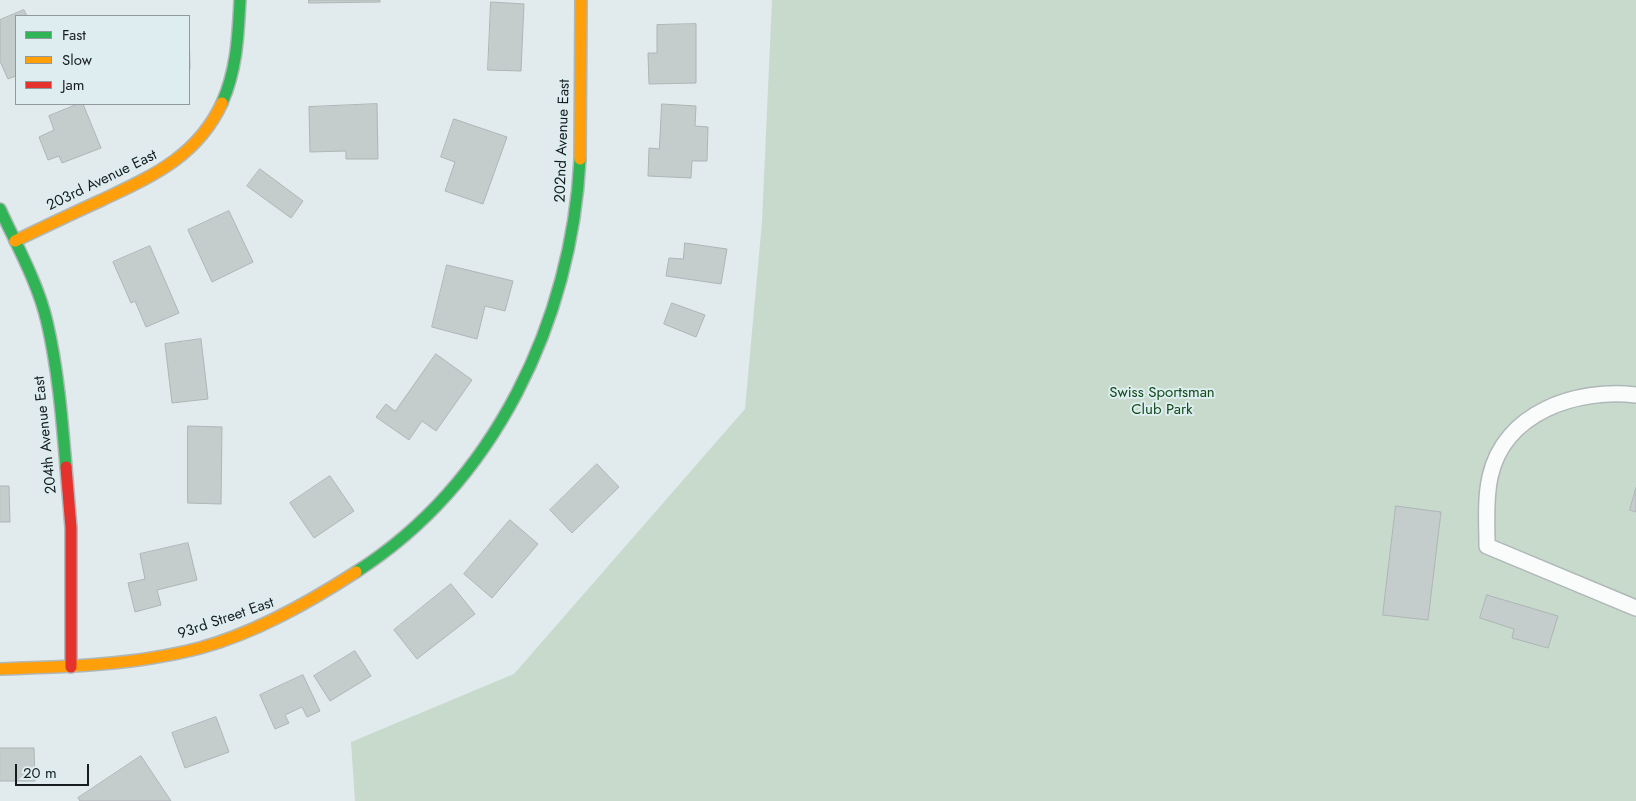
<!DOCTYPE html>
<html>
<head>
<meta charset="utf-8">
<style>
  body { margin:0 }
  #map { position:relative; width:1636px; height:801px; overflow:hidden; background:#e1eaec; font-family:Jost,sans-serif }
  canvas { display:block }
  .legend { position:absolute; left:15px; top:15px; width:175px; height:90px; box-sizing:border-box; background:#ddedf0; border:1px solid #8e9a9c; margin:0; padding:6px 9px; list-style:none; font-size:15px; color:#171d1e }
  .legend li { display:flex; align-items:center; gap:10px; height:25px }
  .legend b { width:25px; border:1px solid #8e9a9c }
  .scale { position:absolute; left:15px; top:764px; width:74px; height:22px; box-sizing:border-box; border:2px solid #171d1e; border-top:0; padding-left:6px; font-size:15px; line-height:18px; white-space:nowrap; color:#171d1e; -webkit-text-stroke:4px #ddedf0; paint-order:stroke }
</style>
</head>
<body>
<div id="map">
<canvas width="1636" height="801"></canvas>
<ul class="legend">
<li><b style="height:6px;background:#30b455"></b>Fast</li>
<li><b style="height:6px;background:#ff9f0a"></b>Slow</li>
<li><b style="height:6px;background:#e5322d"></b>Jam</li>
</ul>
<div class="scale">20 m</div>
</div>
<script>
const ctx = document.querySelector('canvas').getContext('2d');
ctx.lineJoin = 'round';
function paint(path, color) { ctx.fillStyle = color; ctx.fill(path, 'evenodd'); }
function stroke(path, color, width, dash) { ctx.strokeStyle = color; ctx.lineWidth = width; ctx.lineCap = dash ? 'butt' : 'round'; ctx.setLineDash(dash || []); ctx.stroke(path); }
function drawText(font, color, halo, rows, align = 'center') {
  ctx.font = font + ' Jost,sans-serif'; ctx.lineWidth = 4; ctx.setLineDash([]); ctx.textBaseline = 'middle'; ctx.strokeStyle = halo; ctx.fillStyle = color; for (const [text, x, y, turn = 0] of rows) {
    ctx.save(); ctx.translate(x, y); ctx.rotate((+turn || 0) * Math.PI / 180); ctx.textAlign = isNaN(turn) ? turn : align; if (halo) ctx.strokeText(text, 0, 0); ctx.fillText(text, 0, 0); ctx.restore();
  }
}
const green = new Path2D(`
  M772,0H1636V801H355L351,742L514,674L745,409L762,222Z`);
const building = new Path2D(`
  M309,0H380V2L309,3Z
  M491,2L524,4L521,71L488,70Z
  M24,10L27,16H16V76L8,79L0,61V20Z
  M189,24L190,69H189Z
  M696,24V83L649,84L648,53H657V25Z
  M78,104H83L101,148L62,163L59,156L48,160L39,137L54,130L49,116Z
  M377,104L378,159H346V151L310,152L309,107Z
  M662,104L696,106L695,126L708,127L707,161H692L691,178L648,176L649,148L659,149Z
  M454,119L507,137L483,204L445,191L455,162L441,157Z
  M260,169L303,201L291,218L247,186Z
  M229,211L253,262L212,282L188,230Z
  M685,243L727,249L721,284L666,276L669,258L683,259Z
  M150,246L179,313L146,327L135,301L131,303L113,262Z
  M447,265L513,281L505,311L485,306L477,339L432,327Z
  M672,303L705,315L696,337L664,324Z
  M201,339L208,399L172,403L165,344Z
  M436,354L472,380L436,431L422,421L409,440L376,417L386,404L395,411Z
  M188,426L222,427L221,504L188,503Z
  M597,464L619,487L572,533L550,510Z
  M330,476L354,511L314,538L290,503Z
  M0,486H9L10,522H0Z
  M1636,488V512L1630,510Z
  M1396,506L1441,512L1428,620L1383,615Z
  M510,520L538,544L492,598L464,574Z
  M188,543L197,580L157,590L161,605L135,612L128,583L145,579L140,554Z
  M451,584L475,614L417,659L394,630Z
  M1487,595L1558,616L1548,648L1512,638L1514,629L1480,618Z
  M355,651L371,676L330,701L314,676Z
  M303,675L320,711L307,717L302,707L285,715L289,723L275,729L260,695Z
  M216,717L229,752L185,768L172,733Z
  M0,748H34L35,781H0Z
  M141,756L171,801H80L78,798Z`);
const lane = new Path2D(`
  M1636,395C1577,388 1504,412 1490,477C1485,499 1487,524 1487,546L1636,608`);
const fast = new Path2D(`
  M222,103C237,69 238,36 240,0
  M0,209C17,246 38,283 47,322C58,369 62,419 66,467
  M356,572C495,483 572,320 580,159`);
const slow = new Path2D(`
  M580,159L581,0
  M15,241C44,227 73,213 102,200C152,176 197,157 222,103
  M0,669C66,667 135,665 200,648C255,633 308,603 356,572`);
const jam = new Path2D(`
  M66,467L71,528V667`);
const streetNames = [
  ["202nd Avenue East",563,141,-88],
  ["203rd Avenue East",102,181,-26],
  ["204th Avenue East",46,435,-96],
  ["93rd Street East",226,619,-19]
];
const parkNames = [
  ["Swiss Sportsman",1162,393],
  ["Club Park",1162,410]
];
paint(green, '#c7dacc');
paint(building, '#c5cccc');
stroke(building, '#aeb5b6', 1);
stroke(lane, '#b0b7b8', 18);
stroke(fast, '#b0b7b8', 14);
stroke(slow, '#b0b7b8', 14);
stroke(jam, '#b0b7b8', 14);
stroke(lane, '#fafcfc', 15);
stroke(fast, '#30b455', 11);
stroke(slow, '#ff9f0a', 11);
stroke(jam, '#e5322d', 11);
drawText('15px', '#171d1e', '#ddedf0', streetNames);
drawText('15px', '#114c18', '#ddedf0', parkNames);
</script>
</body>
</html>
